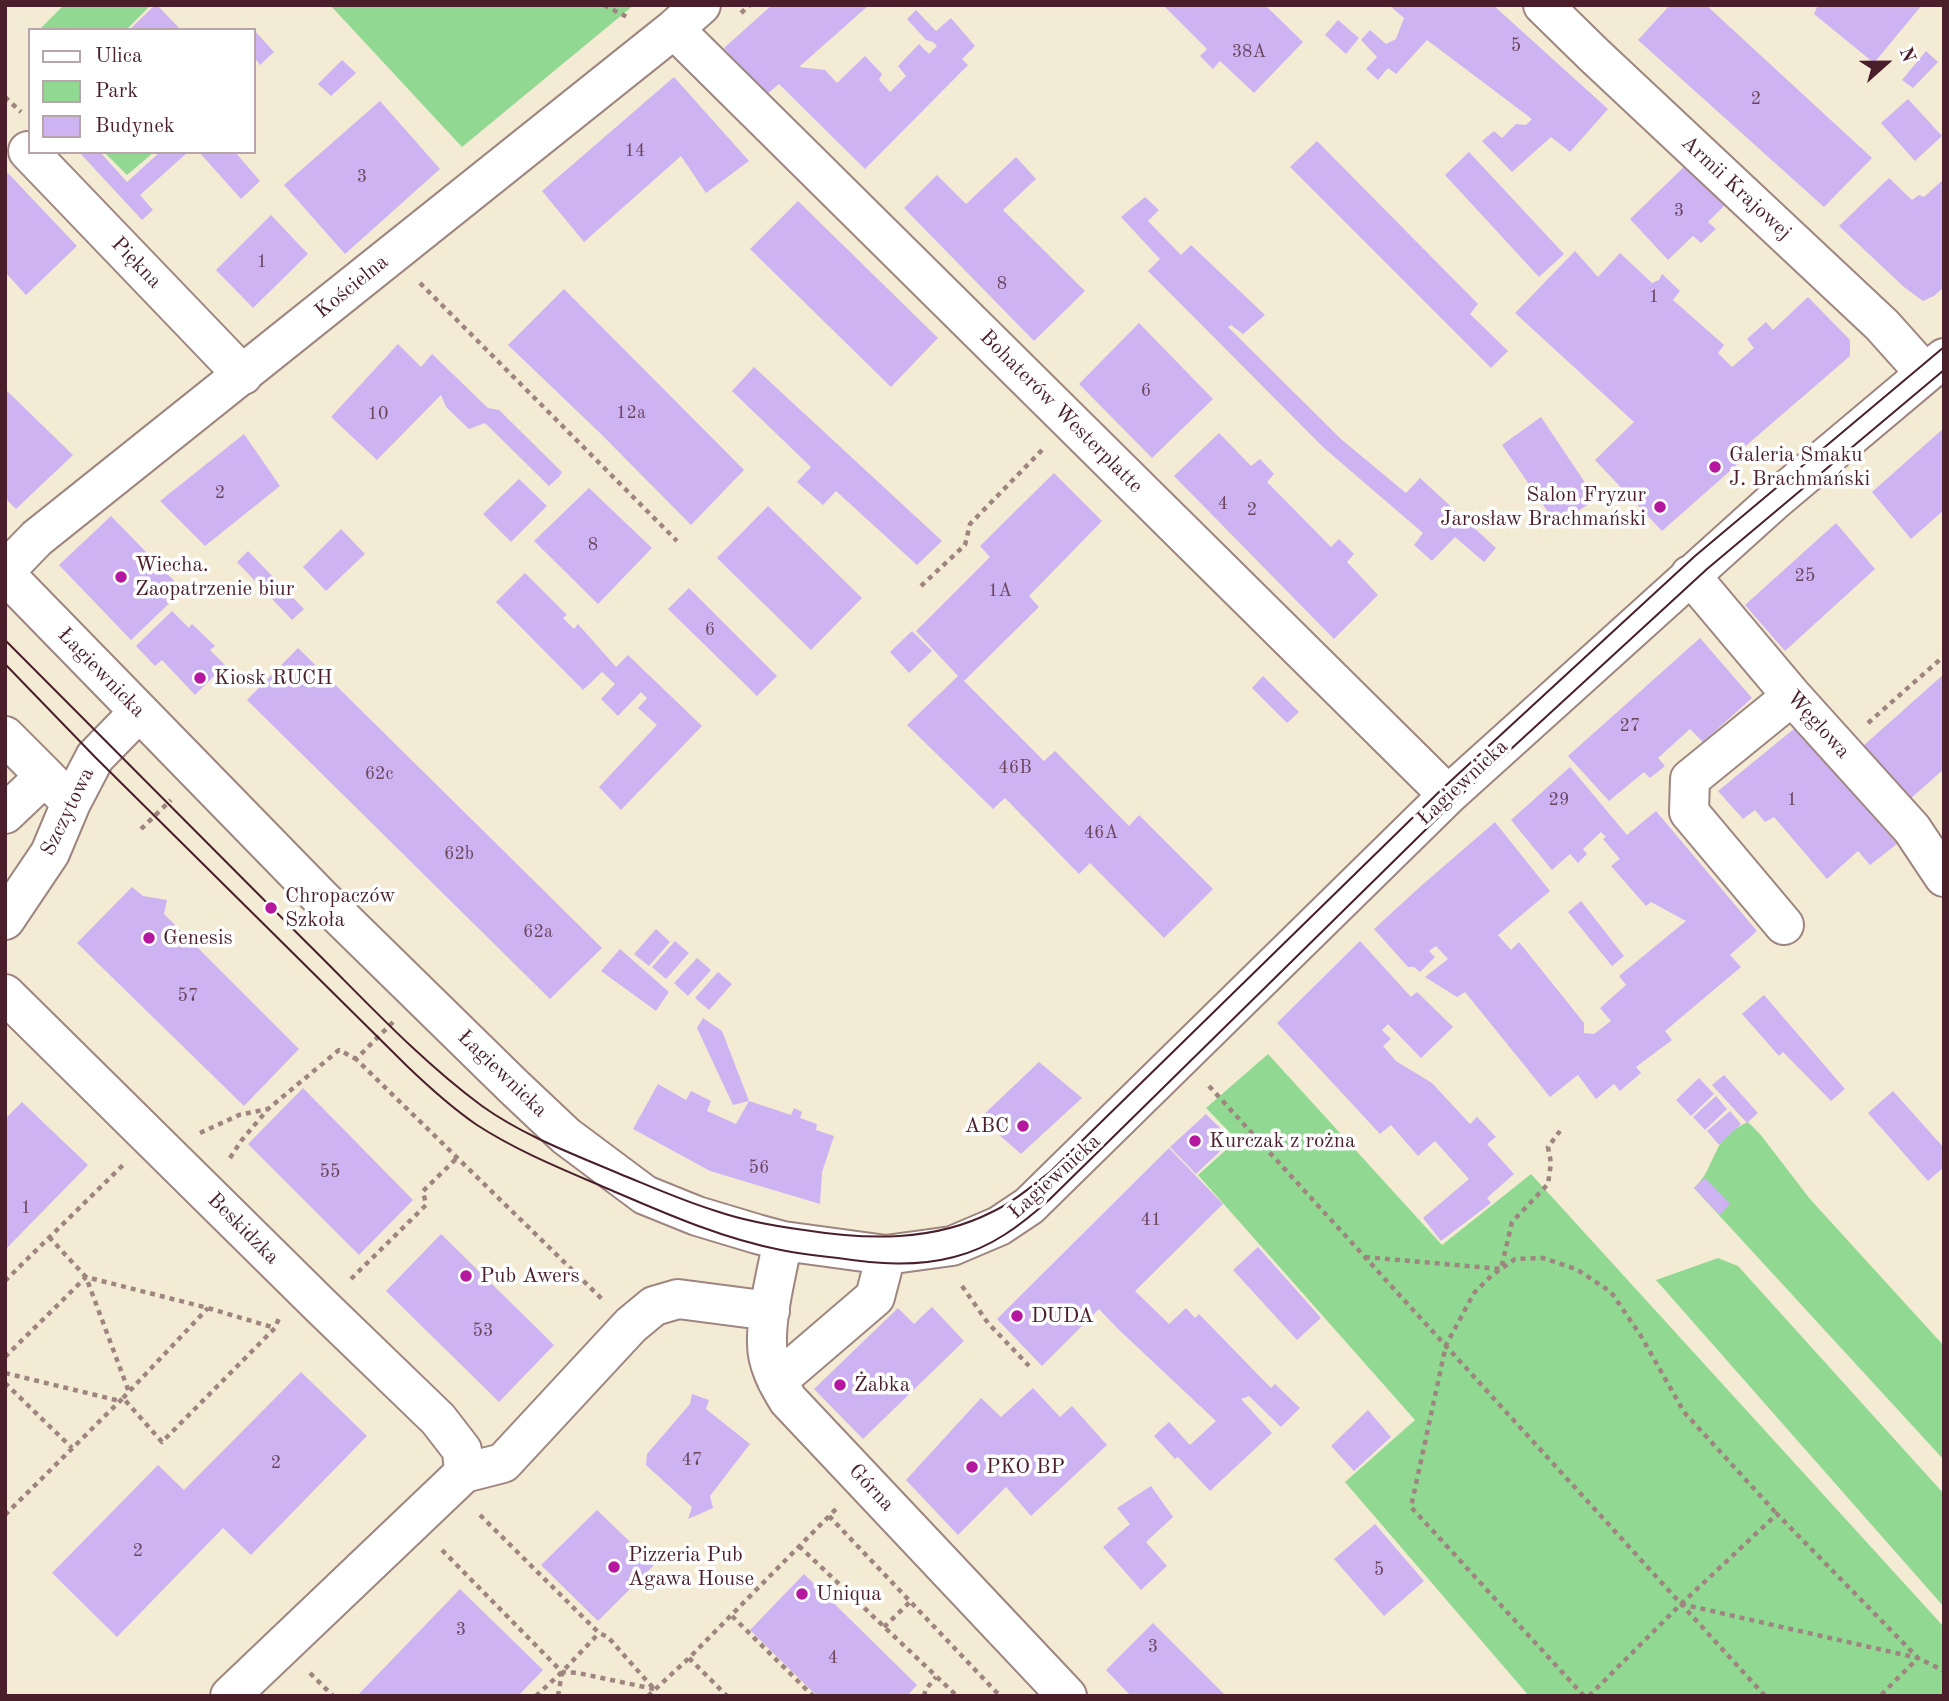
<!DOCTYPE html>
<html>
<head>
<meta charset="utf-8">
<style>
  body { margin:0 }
  #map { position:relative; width:1949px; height:1701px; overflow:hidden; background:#f4ebd5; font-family:"Old Standard TT",serif }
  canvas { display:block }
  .frame { position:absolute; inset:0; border:7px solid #4a1f2b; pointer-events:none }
  .legend { position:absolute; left:28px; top:28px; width:228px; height:126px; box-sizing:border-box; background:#fff; border:2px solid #b7a5aa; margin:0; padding:9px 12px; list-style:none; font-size:21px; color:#4a1f2b }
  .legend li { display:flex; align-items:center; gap:14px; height:35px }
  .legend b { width:35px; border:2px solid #b7a5aa }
  .north { position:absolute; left:1851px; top:28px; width:70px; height:70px; -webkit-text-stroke:5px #fff; paint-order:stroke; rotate:69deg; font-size:19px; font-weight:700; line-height:28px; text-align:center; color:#4a1f2b }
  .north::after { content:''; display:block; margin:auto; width:24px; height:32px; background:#4a1f2b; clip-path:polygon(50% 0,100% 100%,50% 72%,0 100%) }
</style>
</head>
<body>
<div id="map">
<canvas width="1949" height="1701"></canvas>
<div class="frame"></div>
<ul class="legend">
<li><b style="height:9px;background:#fff"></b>Ulica</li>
<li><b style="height:19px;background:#91d892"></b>Park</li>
<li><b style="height:19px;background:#cdb3f2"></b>Budynek</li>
</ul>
<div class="north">N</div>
</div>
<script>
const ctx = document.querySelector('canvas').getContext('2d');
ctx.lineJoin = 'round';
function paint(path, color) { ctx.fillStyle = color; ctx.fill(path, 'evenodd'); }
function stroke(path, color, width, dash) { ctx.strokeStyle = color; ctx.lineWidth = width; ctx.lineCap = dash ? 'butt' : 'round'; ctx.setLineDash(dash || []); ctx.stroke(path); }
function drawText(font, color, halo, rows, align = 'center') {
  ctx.font = font + ' "Old Standard TT",serif'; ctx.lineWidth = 7; ctx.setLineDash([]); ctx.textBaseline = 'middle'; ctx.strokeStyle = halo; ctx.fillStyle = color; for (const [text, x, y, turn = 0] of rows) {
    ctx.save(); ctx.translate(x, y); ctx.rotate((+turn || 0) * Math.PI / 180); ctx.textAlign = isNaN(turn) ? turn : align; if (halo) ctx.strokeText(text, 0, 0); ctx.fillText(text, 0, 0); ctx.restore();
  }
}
const green = new Path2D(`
  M64,5H151L126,30H39Z
  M330,5H634L462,147Z
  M104,152H154L127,175Z
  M1268,1054L1442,1245L1531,1174L1944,1627V1696H1529L1345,1482L1415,1420L1198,1175L1237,1140L1206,1108Z
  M1748,1122L1760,1134L1810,1199L1944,1346V1460L1694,1188C1708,1175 1709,1164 1718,1148C1723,1137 1738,1126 1748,1122Z
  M1718,1258L1738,1266L1944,1494V1607L1656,1280Z`);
const building = new Path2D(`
  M155,5H157L181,30H129Z
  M772,5H869L799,67L825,70L837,83L865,56L882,74L879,80L890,92L906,76L898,66L919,44L929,54L937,46L933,42L926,40L907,19L916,10L936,31L951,18L975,46L962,59L968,65L865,169L779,84L766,95L724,48Z
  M1163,5H1265L1303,42L1254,93L1220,61L1213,69L1200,56L1207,49Z
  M1389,5H1493L1608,109L1570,152L1551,137L1512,172L1482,141L1494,131L1502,138L1516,124L1526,125L1532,119L1427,40L1396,74L1388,68L1378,80L1366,69L1377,57L1361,40L1370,30L1386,44L1396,39L1404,18Z
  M1670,5H1706L1872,158L1824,207L1638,40Z
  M1818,5H1922L1874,63L1814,14Z
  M1338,20L1359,38L1346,54L1325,35Z
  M254,30L274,52L260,65L254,57Z
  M1926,51L1938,62L1913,88L1902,80Z
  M342,60L356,73L331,96L318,84Z
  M674,77L749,161L706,193L681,156L584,242L542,191Z
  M1908,99L1942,136L1915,161L1881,123Z
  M380,101L440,169L345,254L284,185Z
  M1317,141L1478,304L1470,314L1508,351L1491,368L1290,167Z
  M79,152H100L127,182L160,152H188L140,195L153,210L142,220Z
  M199,152H235L260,181L241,199Z
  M1469,152L1564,254L1539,277L1445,175Z
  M1016,157L1036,179L1003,210L1085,291L1034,341L904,208L937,175L966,204Z
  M1685,166L1727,203L1708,222L1716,229L1701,243L1693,236L1668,260L1630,219Z
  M5,170L77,246L26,295L5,272Z
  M1889,178L1912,200L1919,195L1924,197L1944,179V287L1934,296L1923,301L1904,287L1839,226Z
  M1145,197L1159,210L1148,221L1181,255L1191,245L1265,315L1243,334L1231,325L1228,327L1342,440L1406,493L1420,478L1496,548L1484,562L1455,537L1432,561L1414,545L1423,533L1324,448L1148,271L1160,259L1121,217Z
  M798,201L938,338L891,387L750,249Z
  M271,215L308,254L253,308L216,270Z
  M1575,251L1598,277L1620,253L1652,283L1659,280L1662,274L1680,291L1673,300L1724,345L1718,353L1732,367L1754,348L1747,339L1766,322L1773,330L1808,297L1850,340V356L1734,456L1739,463L1662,531L1595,460L1634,422L1515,313Z
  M564,289L744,470L691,525L601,434L508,345Z
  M1139,323L1213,399L1152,458L1079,384Z
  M398,344L421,367L432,354L488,408L499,410L562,472L559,477L549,486L485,423L469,429L446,407L441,395L377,460L331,417Z
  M754,367L942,541L917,565L836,491L823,505L797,482L811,467L732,391Z
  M5,389L73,455L16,509L5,498Z
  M1541,417L1596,499L1557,525L1502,445Z
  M1944,428V510L1911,539L1872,492Z
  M1219,433L1251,466L1260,459L1274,474L1267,482L1331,547L1339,539L1354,554L1347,562L1378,595L1334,639L1174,476Z
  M244,434L280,486L205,546L160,501Z
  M1054,473L1102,521L1029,596L1039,607L964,681L1044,761L1055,751L1129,826L1139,815L1213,889L1164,938L1090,863L1079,874L1005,798L993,809L907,725L958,676L916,631L990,557L980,546Z
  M519,479L547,506L511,542L483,514Z
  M589,488L652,548L598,604L534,541Z
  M768,506L862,598L811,650L717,558Z
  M111,516L183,590L131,640L59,565Z
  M1836,523L1875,569L1785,651L1745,605Z
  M341,529L365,554L326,591L303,567Z
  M248,551L304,609L292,620L237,562Z
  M525,573L567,615L563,618L574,629L578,624L616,667L628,655L702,726L621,810L599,787L657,725L638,708L647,698L641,692L618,716L601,699L615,684L602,672L583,690L496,602Z
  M689,588L777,676L757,696L668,609Z
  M172,611L189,628L192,624L215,646L210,650L225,665L195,695L162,660L155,666L136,646Z
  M912,631L932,651L909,673L890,652Z
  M1700,638L1752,698L1703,742L1690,729L1658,758L1665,766L1650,778L1644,772L1609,801L1568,756Z
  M298,648L602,948L550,999L247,700Z
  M1944,674V769L1910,799L1863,746Z
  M1263,676L1299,712L1287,723L1252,688Z
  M1795,728L1897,844L1870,865L1858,851L1827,879L1774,817L1765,822L1755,810L1743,819L1718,791Z
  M1570,767L1627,835L1656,811L1757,931L1730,955L1741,967L1665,1031L1672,1040L1636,1067L1641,1073L1620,1091L1614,1084L1596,1099L1578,1075L1550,1097L1465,992L1457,997L1425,977L1448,959L1436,946L1429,951L1435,957L1420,972L1414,967H1408L1374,929L1421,886L1495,822L1550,891L1498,935L1511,950L1519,942L1584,1023V1033L1594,1034L1611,1021L1600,1008L1626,985L1619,976L1686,921L1651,902L1646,906L1611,866L1620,859L1603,839L1606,837L1601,832L1583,849L1587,854L1578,863L1570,854L1552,870L1511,820Z
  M132,887L143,896L167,900L164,914L299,1049L244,1106L77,943Z
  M1581,901L1624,956L1612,966L1568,912Z
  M656,929L670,942L649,966L634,954Z
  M675,941L689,953L666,979L652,967Z
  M1360,941L1411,997L1417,992L1453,1027L1421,1058L1388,1024L1382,1030L1391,1039L1383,1046L1396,1061L1432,1083L1470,1124L1477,1117L1496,1137L1487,1144L1514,1174L1487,1198L1491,1203L1441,1241L1423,1218L1469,1179L1435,1141L1418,1156L1391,1125L1380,1134L1277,1023Z
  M620,949L669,992L656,1011L601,971Z
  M697,958L711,970L688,996L674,983Z
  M718,972L732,984L709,1010L695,998Z
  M1764,995L1845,1089L1831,1101L1783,1052L1779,1056L1742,1014Z
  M703,1018L722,1031L749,1101L791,1115L794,1108L802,1112L800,1118L817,1124L816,1130L834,1136L822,1172L820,1204L710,1171L633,1129L658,1084L686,1100L691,1091L711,1101L707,1111L736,1124L749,1101L733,1105L697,1028Z
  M1039,1062L1082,1098L1021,1154L980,1118Z
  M1724,1075L1758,1113L1747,1123L1712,1085Z
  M1699,1078L1714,1094L1691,1116L1676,1100Z
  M303,1088L413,1200L359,1255L248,1144Z
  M1893,1091L1944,1148V1167L1928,1181L1868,1113Z
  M1716,1096L1727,1109L1705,1130L1693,1117Z
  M22,1102L88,1165L5,1250V1119Z
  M1730,1111L1741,1124L1719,1145L1707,1131Z
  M1206,1114L1232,1140L1196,1174L1170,1147Z
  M1169,1148L1223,1204L1135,1291L1169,1324L1186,1308L1195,1318L1199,1314L1271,1388L1275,1384L1300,1408L1281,1427L1249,1396L1241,1399L1272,1433L1210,1491L1178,1457L1175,1459L1154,1436L1169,1422L1190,1445L1216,1421L1117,1328L1099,1309L1042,1366L997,1319Z
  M1705,1178L1730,1204L1720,1215L1694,1188Z
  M441,1234L554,1345L499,1402L386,1291Z
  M1258,1247L1321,1318L1297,1340L1233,1270Z
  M932,1307L964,1341L863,1439L814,1389L898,1308L914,1324Z
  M301,1372L367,1436L251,1555L223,1528L117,1637L52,1573L158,1465L184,1490Z
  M1033,1388L1060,1417L1072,1406L1107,1445L1031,1516L1006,1487L958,1535L906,1480L981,1398L1001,1417Z
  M692,1394L709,1400L706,1409L750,1444L710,1496L713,1508L688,1519L692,1507L646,1465L647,1454L690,1404Z
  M1368,1410L1391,1437L1354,1471L1331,1446Z
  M1151,1486L1173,1517L1146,1542L1167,1566L1141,1590L1103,1547L1130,1524L1117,1508Z
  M597,1510L654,1565L598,1621L541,1565Z
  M1375,1524L1424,1581L1384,1616L1334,1559Z
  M804,1574L917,1685L907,1696H817L750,1630Z
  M460,1589L543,1670L518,1696H357Z
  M1153,1623L1226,1696H1131L1106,1670Z`);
const path = new Path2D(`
  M604,5L627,17
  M741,13L750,5
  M5,97L21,112
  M420,283L677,541
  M921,586L965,545L970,524L1042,450
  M1868,723L1944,656
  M141,829L171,800
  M393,1022L356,1059L602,1299
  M1209,1086L1765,1696
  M200,1133L239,1115L267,1109
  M230,1158L241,1141L268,1109L339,1050L356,1059
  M49,1237L86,1277L129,1392
  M1365,1257L1501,1269L1512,1222L1548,1184L1551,1163L1548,1147L1560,1131
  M351,1279L426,1205L423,1191L457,1158
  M5,1281L123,1165
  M962,1286L988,1323L1029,1366
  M5,1357L86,1277L208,1308L275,1328
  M5,1373L120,1401
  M5,1383L72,1448
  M123,1398L208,1308
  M5,1515L123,1398L162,1442L275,1328L279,1318
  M480,1515L599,1633L608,1637L654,1689
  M829,1516L1000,1696
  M799,1546L957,1696
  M442,1550L562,1672L578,1673L654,1689
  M1681,1604L1918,1658L1944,1671
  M732,1616L813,1696
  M884,1627L911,1601
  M689,1658L727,1696
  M310,1673L333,1696
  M536,1696L562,1672L599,1633
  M558,1696L562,1673
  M648,1696L689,1658L836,1509
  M924,1696L926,1689L936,1677
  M1584,1696L1411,1507L1446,1345L1474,1293L1491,1276L1515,1259L1543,1258L1576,1269L1611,1292L1641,1336L1684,1412L1777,1514
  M1589,1696L1681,1604L1777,1514L1918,1658L1880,1696`);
const minor = new Path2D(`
  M1543,5L1593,54L1882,325L1925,373
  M674,29L1448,795
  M28,151L243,375
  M5,571L37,538L674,29L701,5
  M5,574L320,897L513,1086L566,1136L645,1195L697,1216L757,1234L783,1241L886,1255L952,1246L999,1226L1029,1206L1448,795L1775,500L1944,358
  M1690,575L1792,696L1912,829L1944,877
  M5,736L45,776
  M5,814L45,776L71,803
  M5,920L50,853L71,803L95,757L139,712
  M1784,925L1689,812L1690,779L1792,696
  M5,994L322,1307L438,1419L462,1450L464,1473L230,1696
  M783,1241C777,1270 766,1314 767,1344C767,1364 778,1384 788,1400L1067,1696
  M777,1381L875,1297L886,1255
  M464,1473L503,1463L631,1325L654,1306L678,1299L770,1311`);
const tram = new Path2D(`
  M5,640C105,740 204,841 304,940C362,997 417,1058 482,1106C524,1136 573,1154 620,1174C652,1187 683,1201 716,1211C745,1221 774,1226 804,1230C867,1240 933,1242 992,1212C1013,1202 1031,1187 1050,1172L1442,789L1695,556L1944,347
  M5,664L95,757L408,1067C430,1088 452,1108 477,1125C517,1151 562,1169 606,1188C662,1212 720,1238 781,1250C800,1254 819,1256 838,1258C877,1264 916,1267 954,1257C991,1248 1021,1225 1049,1200L1462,794L1707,569L1944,370`);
const markers = [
  [1715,467,7,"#b5179e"],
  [1660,507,7,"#b5179e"],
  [121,577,7,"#b5179e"],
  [200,678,7,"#b5179e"],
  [271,908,7,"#b5179e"],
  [149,938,7,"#b5179e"],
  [1023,1126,7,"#b5179e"],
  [1195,1141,7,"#b5179e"],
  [466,1276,7,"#b5179e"],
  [1017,1316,7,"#b5179e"],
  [840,1385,7,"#b5179e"],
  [972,1467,7,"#b5179e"],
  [614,1567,7,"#b5179e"],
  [802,1594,7,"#b5179e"]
];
const numberNames = [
  ["5",1516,46],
  ["38A",1249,52],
  ["2",1756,99],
  ["14",635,151],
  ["3",362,177],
  ["3",1679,211],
  ["1",262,262],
  ["8",1002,284],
  ["1",1654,297],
  ["6",1146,391],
  ["12a",631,413],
  ["10",378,414],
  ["2",220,493],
  ["4",1223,504],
  ["2",1252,510],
  ["8",593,545],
  ["25",1805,576],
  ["1A",1000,591],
  ["6",710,630],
  ["27",1630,726],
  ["46B",1015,768],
  ["62c",379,774],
  ["29",1559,800],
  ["1",1792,800],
  ["46A",1101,833],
  ["62b",459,854],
  ["62a",538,932],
  ["57",188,996],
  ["56",759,1168],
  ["55",330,1172],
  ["1",26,1208],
  ["41",1151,1220],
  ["53",483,1331],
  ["47",692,1460],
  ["2",276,1463],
  ["2",138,1551],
  ["5",1379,1570],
  ["3",461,1630],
  ["3",1153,1647],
  ["4",833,1658]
];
const streetNames = [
  ["Armii Krajowej",1736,188,43],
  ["Piękna",136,263,46],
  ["Kościelna",352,287,-39],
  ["Bohaterów Westerplatte",1061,412,45],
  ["Łagiewnicka",101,673,46],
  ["Węglowa",1818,725,48],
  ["Łagiewnicka",1463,783,-43],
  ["Szczytowa",68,812,-64],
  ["Łagiewnicka",502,1074,44],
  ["Łagiewnicka",1055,1177,-42],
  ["Beskidzka",243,1229,45],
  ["Górna",871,1488,47]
];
const poiNames = [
  ["Galeria Smaku",1729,455],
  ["J. Brachmański",1729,479],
  ["Salon Fryzur",1646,495,"right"],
  ["Jarosław Brachmański",1646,519,"right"],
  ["Wiecha.",135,565],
  ["Zaopatrzenie biur",135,589],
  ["Kiosk RUCH",214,678],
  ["Chropaczów",285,896],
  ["Szkoła",285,920],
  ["Genesis",163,938],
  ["ABC",1009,1126,"right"],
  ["Kurczak z rożna",1209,1141],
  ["Pub Awers",480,1276],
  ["DUDA",1031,1316],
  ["Żabka",854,1385],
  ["PKO BP",986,1467],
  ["Pizzeria Pub",628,1555],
  ["Agawa House",628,1579],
  ["Uniqua",816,1594]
];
paint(green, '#91d892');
paint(building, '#cdb3f2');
stroke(minor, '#9f8580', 42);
stroke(path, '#9f8580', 4.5, [5, 5]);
stroke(minor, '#fff', 38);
stroke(tram, '#4a1f2b', 2);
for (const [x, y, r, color] of markers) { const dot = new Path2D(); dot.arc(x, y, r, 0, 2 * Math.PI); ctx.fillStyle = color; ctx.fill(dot); stroke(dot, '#fff', 2.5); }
drawText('18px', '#6b445d', null, numberNames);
drawText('21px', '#4a1f2b', '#fff', streetNames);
drawText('21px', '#4a1f2b', '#fff', poiNames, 'left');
</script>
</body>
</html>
